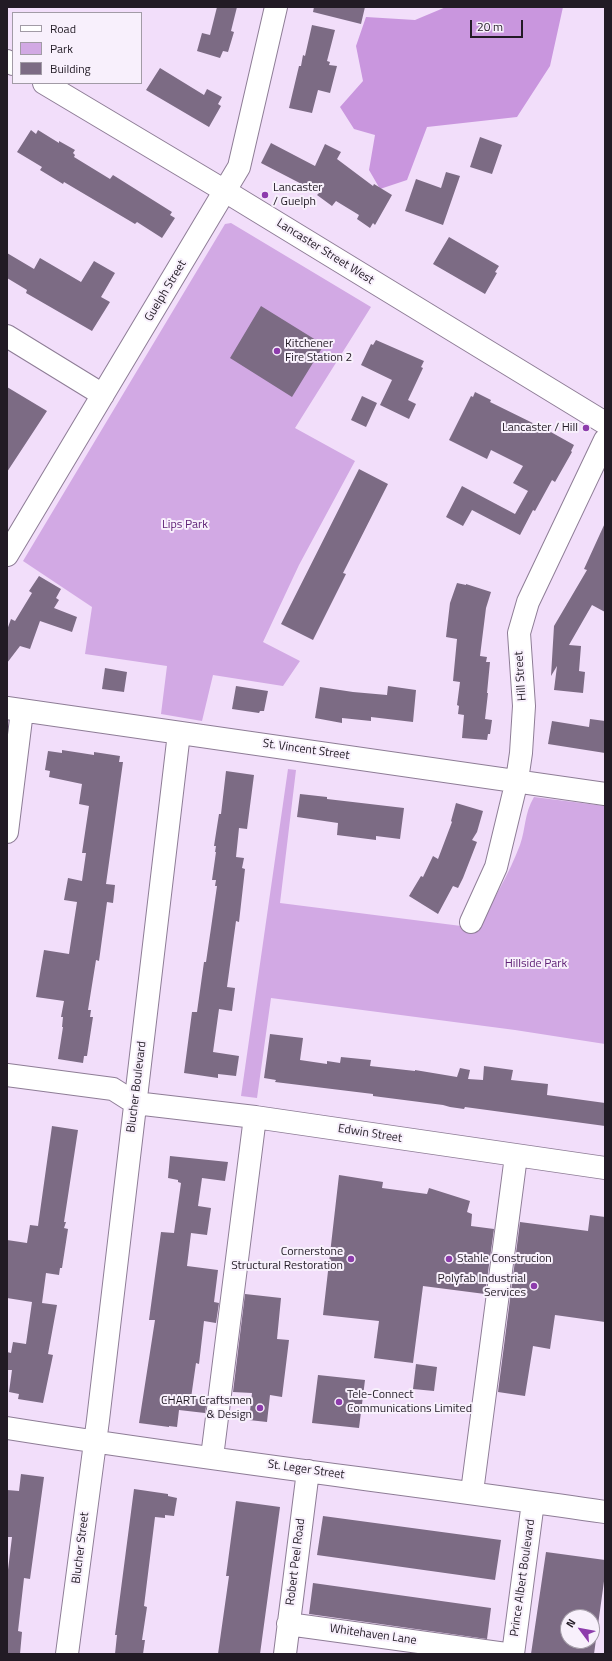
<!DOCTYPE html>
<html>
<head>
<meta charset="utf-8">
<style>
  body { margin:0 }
  #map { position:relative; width:612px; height:1661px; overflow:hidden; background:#f2defa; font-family:"Titillium Web",sans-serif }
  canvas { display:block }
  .frame { position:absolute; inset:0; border:8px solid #221b25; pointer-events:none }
  .legend { position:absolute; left:12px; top:12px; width:130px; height:72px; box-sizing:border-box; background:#f8f0fc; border:1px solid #a29ba6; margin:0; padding:5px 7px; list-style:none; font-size:12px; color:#221b25 }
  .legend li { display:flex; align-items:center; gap:8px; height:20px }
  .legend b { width:20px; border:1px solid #a29ba6 }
  .north { position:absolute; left:560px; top:1609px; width:40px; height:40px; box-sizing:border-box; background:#f8f0fc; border:1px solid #a29ba6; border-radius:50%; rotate:302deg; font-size:11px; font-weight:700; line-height:16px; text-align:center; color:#221b25 }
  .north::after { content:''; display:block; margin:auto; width:14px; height:18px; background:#8d3cac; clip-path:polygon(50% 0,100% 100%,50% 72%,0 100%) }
  .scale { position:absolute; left:470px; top:20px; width:53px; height:18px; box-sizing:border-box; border:2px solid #221b25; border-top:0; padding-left:5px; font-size:12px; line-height:14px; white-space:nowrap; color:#221b25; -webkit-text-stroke:3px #f8f0fc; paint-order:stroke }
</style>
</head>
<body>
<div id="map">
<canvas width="612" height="1661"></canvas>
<div class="frame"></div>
<ul class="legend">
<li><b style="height:5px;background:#fff"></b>Road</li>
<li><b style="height:11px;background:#d2a9e4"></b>Park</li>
<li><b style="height:11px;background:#7c6b84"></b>Building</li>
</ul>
<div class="north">N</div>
<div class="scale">20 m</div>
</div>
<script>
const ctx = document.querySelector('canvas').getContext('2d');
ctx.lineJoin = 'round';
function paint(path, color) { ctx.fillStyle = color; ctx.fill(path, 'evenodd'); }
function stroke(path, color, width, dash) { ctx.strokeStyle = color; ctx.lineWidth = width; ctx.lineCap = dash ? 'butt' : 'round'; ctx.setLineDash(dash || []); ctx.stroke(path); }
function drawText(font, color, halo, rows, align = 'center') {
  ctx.font = font + ' "Titillium Web",sans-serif'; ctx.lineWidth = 4; ctx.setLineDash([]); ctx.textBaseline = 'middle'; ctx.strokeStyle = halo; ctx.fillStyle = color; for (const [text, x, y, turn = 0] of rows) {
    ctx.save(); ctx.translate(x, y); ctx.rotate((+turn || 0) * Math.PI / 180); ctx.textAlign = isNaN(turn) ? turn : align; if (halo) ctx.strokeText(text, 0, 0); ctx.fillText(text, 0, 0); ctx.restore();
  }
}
const green = new Path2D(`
  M231,223L371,307L295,428L355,461L299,565L263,642L300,661L283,686L213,675L202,721L161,714L167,666L85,654L92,607L23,561L225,224Z
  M288,769L296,770L280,903L477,928C493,901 509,874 520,845C526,828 524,814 534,797L605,806V1044L515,1030L271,998L257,1098L241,1096Z`);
const forest = new Path2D(`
  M446,7H563L550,66L517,117L427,127L407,180L380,189L369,170L375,135L354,129L340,107L363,81L356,46L366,17L415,20Z`);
const building = new Path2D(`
  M217,7H237L231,31L234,32L228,52L223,51L220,58L197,51L202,33L210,35Z
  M314,7H365L361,24L313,12Z
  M312,25L335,30L327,61L330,62L329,65L337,66L330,93L318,90L312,113L289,108L299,66H301L303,55L305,56Z
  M160,68L204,95L207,89L222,97L218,104L221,106L209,127L146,90Z
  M31,130L36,134L38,130L59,143V141L75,150L73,153L75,155L74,157L110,179L113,175L172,212L170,215L175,218L162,238L137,222L135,224L64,182L63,184L40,170L42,167L17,152Z
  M480,137L502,145L492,174L470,167Z
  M271,143L315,166L325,144L341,152L337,159L373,186L374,184L392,195L375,225L373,223L370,228L357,219L359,215L336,201L332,206L317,195L319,193L261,163Z
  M446,172L460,176L443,225L405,211L416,179L441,188Z
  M449,237L499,266L495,272L497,273L485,294L433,264Z
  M7,253L34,269L40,258L81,282L94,261L115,273L101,297L110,302L92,331L26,293L27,290L7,278Z
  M261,306L324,345L292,397L230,358Z
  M376,340L424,361L421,367L423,368L408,400L416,404L409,419L380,405L392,380L361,365L371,344L373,345Z
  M7,387L47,411L7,472Z
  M475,392L491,400L490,402L549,431L574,445L571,451L572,452L555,482L552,480L535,511L533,510L520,535L472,510L463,526L446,517L462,486L515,514L528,491L513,483L523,466L491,450L487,459L449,440L471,396L473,397Z
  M362,396L377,403L366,427L351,420Z
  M359,469L388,484L343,573L346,574L313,640L281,624Z
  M605,523V612L592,605L569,645L581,646L579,671L585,672L583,693L554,690L557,666L551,676L554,626L587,570L584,569Z
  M39,576L61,589L56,598L59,600L54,608L77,617L72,632L40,621L30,649L20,646L7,663V630L11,619L15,621L32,593L29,591Z
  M457,583L466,585V584L491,592L486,608L480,656L487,657L486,662H490L487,693H488L485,719L492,720L490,734H488L487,740L462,738L464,715L458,714L459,706L457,705L460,682L453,681L457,639L446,637L450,603Z
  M105,668L127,672L124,692L102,689Z
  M236,686L268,691L264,711H260L259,713L232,709Z
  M388,686L416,690L413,722L371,717V721L342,718V723L315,718L320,687L353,692L387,695Z
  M590,719L605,721V753L548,744L552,721L589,727Z
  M62,750L94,755V752L120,756L119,762H123L106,884L115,885L113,903L107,902L99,961L96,960L88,1010H91L90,1017H93L87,1056H84L83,1063L58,1059L63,1027H62L63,1017H61L64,1001L36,997L44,950L69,954L77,902L64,900L68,878L82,881L86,853H82L89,806L79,804L82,784L49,777L50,771L45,770L48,751L62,753Z
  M226,771L254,775L247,829L239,828L236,857L244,858L242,868L245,869L239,922L236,921L227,987L235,988L232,1011L219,1009L213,1052L239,1056L236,1076L218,1074V1078L184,1073L192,1012H197L204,962H206L211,928L217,886H215L216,880H212L216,852H215L216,846H214L219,814H221Z
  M300,794L327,797V799L404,808L400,839L376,836V840L337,835L338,823L297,817Z
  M456,803L483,811L477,832L472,840L477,842L463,878L458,888L453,886L438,914L409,896L421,876L423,877L433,856L438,859L452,822L451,821Z
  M270,1034L303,1038L300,1060L327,1064V1061L340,1063L341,1057L371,1060L370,1066L415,1071V1070L457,1077L460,1068L470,1070L468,1079L483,1080L484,1066L513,1070L511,1080L548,1084L547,1095L605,1103V1126L465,1107L464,1109L450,1107L443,1105L373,1096V1094L275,1082L276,1080L264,1078Z
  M52,1126L78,1130L64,1222H66L64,1228L68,1229L62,1268H60L59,1275L46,1273L42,1303L57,1305L48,1354L53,1355L43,1403L18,1399L19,1394L9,1392L12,1370H7V1352L11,1353L13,1342L26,1344L32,1302L7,1298V1240L27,1243L30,1225L38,1226Z
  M170,1156L228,1162L225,1181L202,1178L198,1206L211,1208L207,1235L191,1233L187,1266L218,1270L214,1302L219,1303L216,1323L204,1321L199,1364L196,1363L191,1398L207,1400L205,1413L179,1410L177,1427L169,1426V1427L139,1423L155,1320H149L161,1232L174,1233L181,1183L178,1182V1180L168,1178Z
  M339,1175L383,1182L382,1188L427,1194L429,1188L470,1201L467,1212L472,1214L471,1226L494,1229L485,1294L423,1286L413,1363L374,1358L379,1321L323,1315Z
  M590,1215L605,1217V1322L555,1315L550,1349L533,1346L525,1396L498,1392L520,1222L588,1231Z
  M245,1294L281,1298L277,1339L289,1340L282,1397L270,1395L267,1422L249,1420L252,1393L233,1392Z
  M416,1364L437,1367L434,1391L413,1389Z
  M318,1375L365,1380L359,1428L312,1423Z
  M21,1474L44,1477L30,1579L24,1578L18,1631L22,1632L20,1654H7V1578L12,1537H7V1490L19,1491Z
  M134,1489L168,1494V1496L177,1498L174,1516L165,1515V1518L155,1517L144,1606L147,1607L142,1640H145L143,1654H115L117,1635H115Z
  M236,1501L280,1507L260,1654H218L229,1576H226Z
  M323,1516L501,1540L495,1580L317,1555Z
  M546,1552L605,1560V1574L594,1654H531ZM568,1617H592V1641H568Z
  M313,1583L491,1608L487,1639L309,1614Z`);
const minor = new Path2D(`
  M7,336L103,395
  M7,555L239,167L276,7
  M7,708L605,794
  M7,832L22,711
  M471,922L496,867L517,780L521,753L524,706L519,633L528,602L605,440
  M7,1075L113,1089L135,1103L255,1117L605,1168
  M7,1428C206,1460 406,1483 605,1512
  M212,1457L255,1117
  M472,1492L516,1156
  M288,1624L506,1654
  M67,1654L98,1420L179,733
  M285,1654L308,1471
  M513,1654L533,1502`);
const major = new Path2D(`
  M7,61L13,64
  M44,83L225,191L605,423`);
const markers = [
  [265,195,4,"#8d3cac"],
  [277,351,4,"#8d3cac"],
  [586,428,4,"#8d3cac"],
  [351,1259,4,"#8d3cac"],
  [449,1259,4,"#8d3cac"],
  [534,1286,4,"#8d3cac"],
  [339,1402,4,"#8d3cac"],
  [260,1408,4,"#8d3cac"]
];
const poiNames = [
  ["Lancaster",273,188],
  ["/ Guelph",273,202],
  ["Kitchener",285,344],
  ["Fire Station 2",285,358],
  ["Lancaster / Hill",578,428,"right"],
  ["Cornerstone",343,1252,"right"],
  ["Structural Restoration",343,1266,"right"],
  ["Stahle Construcion",457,1259],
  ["Polyfab Industrial",526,1279,"right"],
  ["Services",526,1293,"right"],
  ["Tele-Connect",347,1395],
  ["Communications Limited",347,1409],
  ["CHART Craftsmen",252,1401,"right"],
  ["& Design",252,1415,"right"]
];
const streetNames = [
  ["Lancaster Street West",325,252,32],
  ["Guelph Street",166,291,-59],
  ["Hill Street",521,676,-94],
  ["St. Vincent Street",306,750,8],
  ["Blucher Boulevard",137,1087,-83],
  ["Edwin Street",370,1134,9],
  ["St. Leger Street",306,1470,8],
  ["Blucher Street",81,1548,-83],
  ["Robert Peel Road",296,1562,-83],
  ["Prince Albert Boulevard",523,1578,-82],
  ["Whitehaven Lane",373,1635,8]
];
const parkNames = [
  ["Lips Park",185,525],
  ["Hillside Park",536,964]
];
paint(green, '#d2a9e4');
paint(forest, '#c996de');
paint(building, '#7c6b84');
stroke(minor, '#8e7d96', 24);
stroke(major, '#8e7d96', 24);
stroke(minor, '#fff', 22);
stroke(major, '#fff', 22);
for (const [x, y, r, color] of markers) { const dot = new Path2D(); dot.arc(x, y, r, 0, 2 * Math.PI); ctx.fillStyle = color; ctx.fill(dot); stroke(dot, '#f8f0fc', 1.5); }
drawText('12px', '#221b25', '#f8f0fc', poiNames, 'left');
drawText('12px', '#221b25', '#f8f0fc', streetNames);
drawText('12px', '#602377', '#f8f0fc', parkNames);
</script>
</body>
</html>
